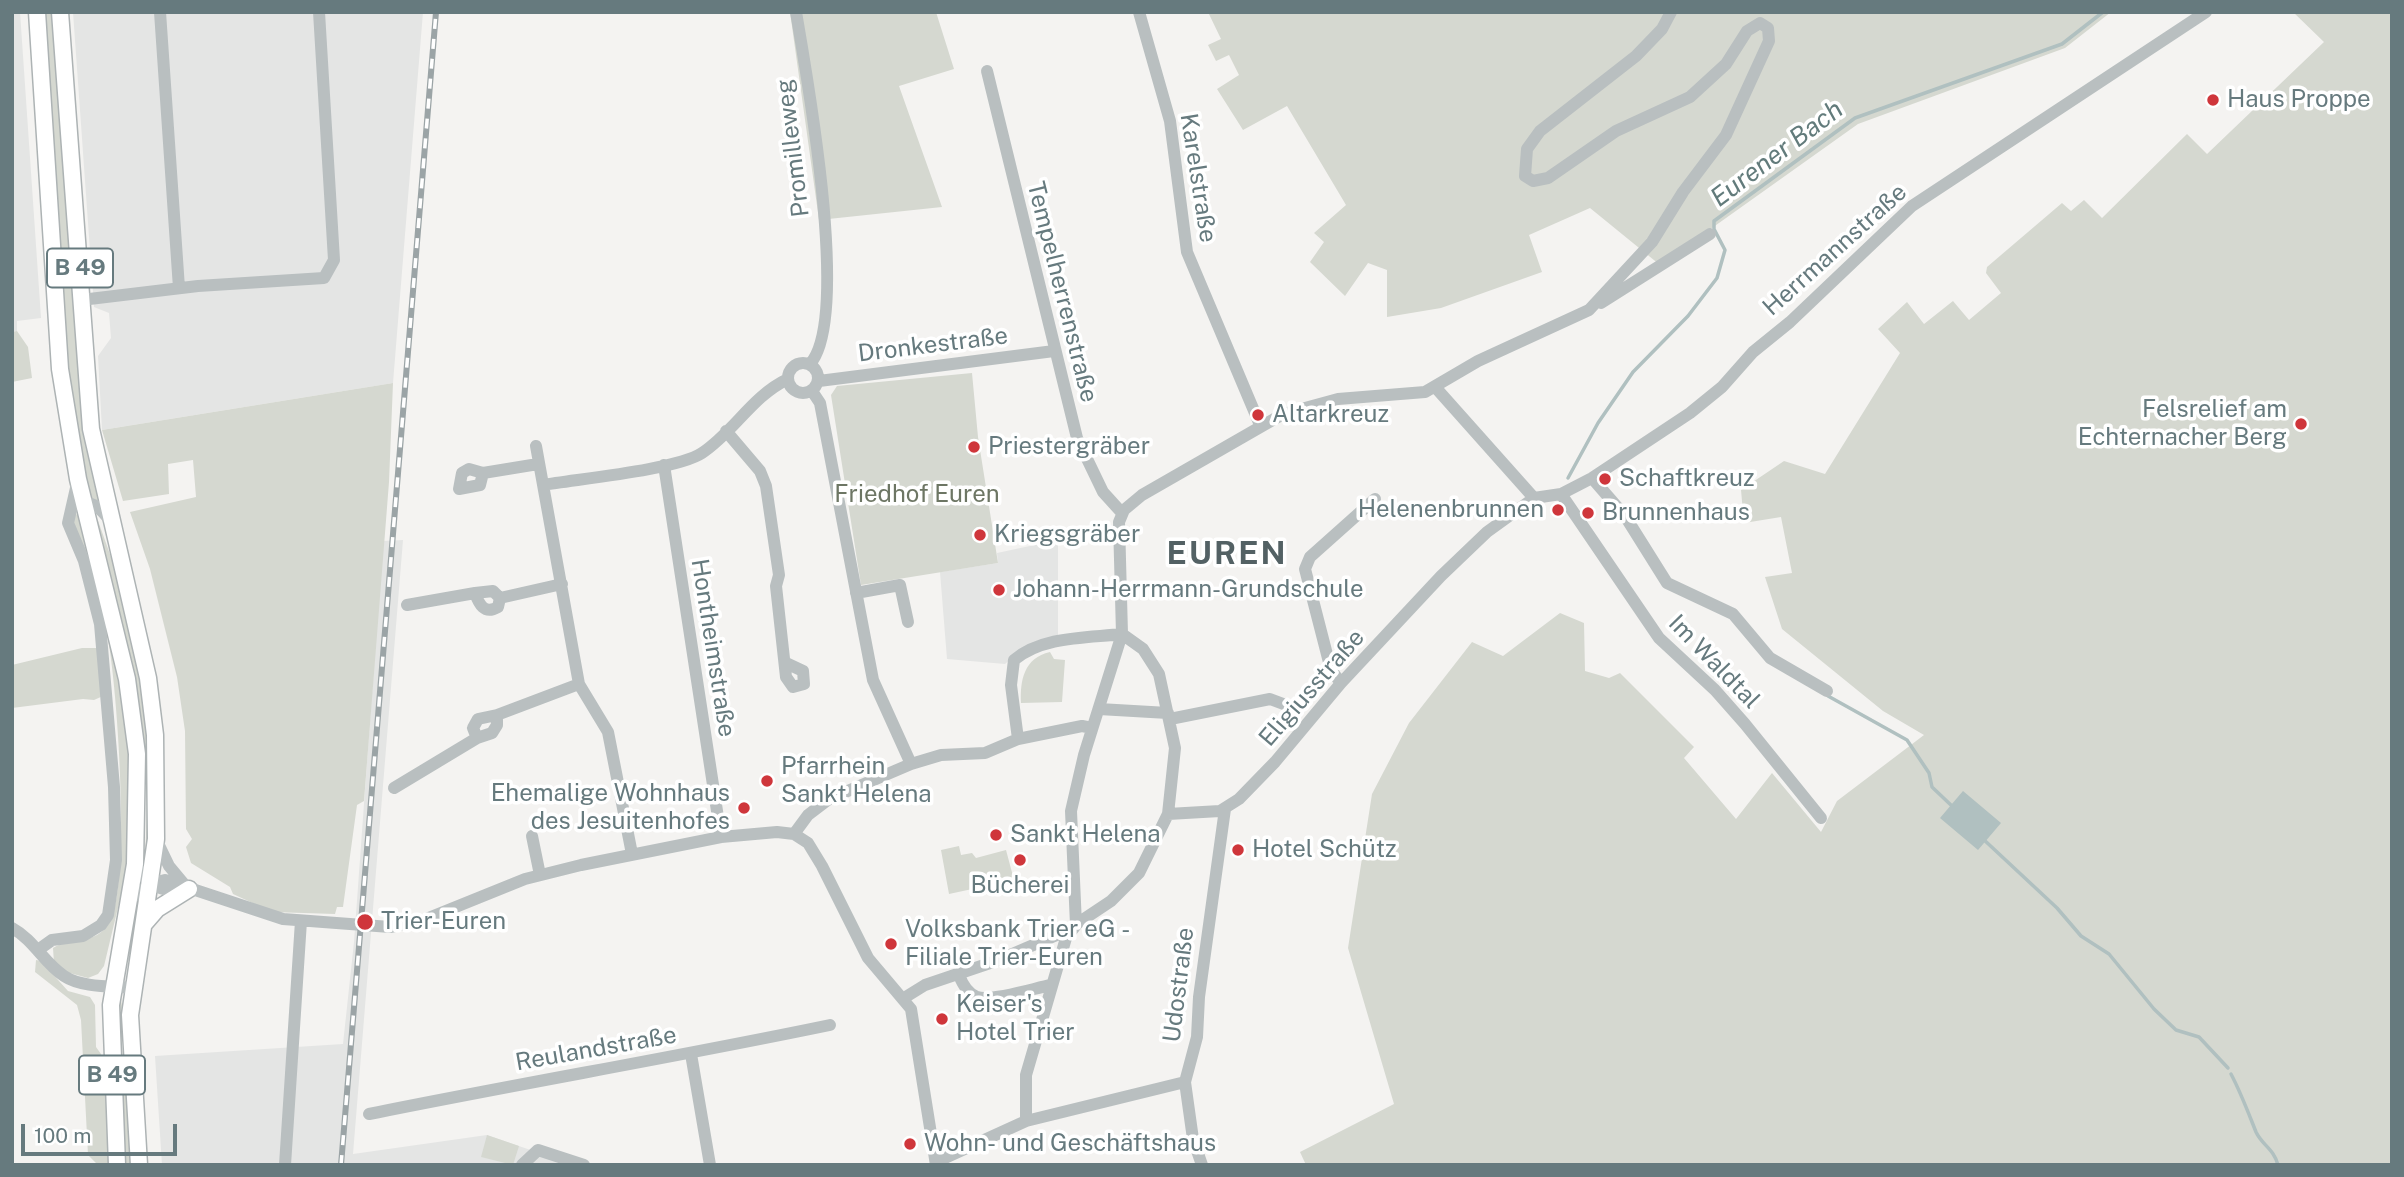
<!DOCTYPE html>
<html>
<head>
<meta charset="utf-8">
<style>
  body { margin:0 }
  #map { position:relative; width:2404px; height:1177px; overflow:hidden; background:#f4f3f1; font-family:"Public Sans",sans-serif }
  canvas { display:block }
  .frame { position:absolute; inset:0; border:14px solid #667a7e; pointer-events:none }
  .scale { position:absolute; left:21px; top:1124px; width:156px; height:32px; box-sizing:border-box; border:4px solid #667a7e; border-top:0; padding-left:9px; font-size:21px; line-height:24px; white-space:nowrap; color:#667a7e; -webkit-text-stroke:5px #fff; paint-order:stroke }
</style>
</head>
<body>
<div id="map">
<canvas width="2404" height="1177"></canvas>
<div class="frame"></div>
<div class="scale">100 m</div>
</div>
<script>
const ctx = document.querySelector('canvas').getContext('2d');
ctx.lineJoin = 'round';
function paint(path, color) { ctx.fillStyle = color; ctx.fill(path, 'evenodd'); }
function stroke(path, color, width, dash) { ctx.strokeStyle = color; ctx.lineWidth = width; ctx.lineCap = dash ? 'butt' : 'round'; ctx.setLineDash(dash || []); ctx.stroke(path); }
function drawText(font, color, halo, rows, align = 'center') {
  ctx.font = font + ' "Public Sans",sans-serif'; ctx.lineWidth = 7; ctx.setLineDash([]); ctx.textBaseline = 'middle'; ctx.strokeStyle = halo; ctx.fillStyle = color; for (const [text, x, y, turn = 0] of rows) {
    ctx.save(); ctx.translate(x, y); ctx.rotate((+turn || 0) * Math.PI / 180); ctx.textAlign = isNaN(turn) ? turn : align; if (halo) ctx.strokeText(text, 0, 0); ctx.fillText(text, 0, 0); ctx.restore();
  }
}
const built = new Path2D(`
  M12,12H20L41,318L17,321V331L12,332Z
  M73,12H423L393,383L102,430L98,356L111,338L109,313L94,307Z
  M403,540L353,1154L487,1135L574,1165H162L155,1056L343,1044L354,942L383,541Z
  M1058,540V636L1013,657L1005,664L947,659L940,572L998,563L997,553Z`);
const green = new Path2D(`
  M42,12H55L102,505L90,498L69,394Z
  M790,12H936L954,69L899,86L942,207L819,220Z
  M1208,12H2111L2065,48L1858,124L1660,265L1590,208L1529,235L1542,272L1441,308L1387,317V270L1368,263L1345,296L1310,262L1324,242L1314,233L1346,205L1287,106L1243,130L1217,89L1239,75L1229,55L1216,61L1208,45L1221,39Z
  M2293,12H2392V1165H1306L1300,1152L1394,1104L1348,948L1372,794L1409,723L1472,642L1503,656L1560,613L1584,623L1585,671L1609,678L1620,673L1694,747L1684,758L1736,819L1772,773L1821,832L1837,801L1924,735L1883,711L1782,629L1765,577L1792,573L1781,517L1744,523L1741,490L1784,461L1825,474L1900,353L1878,329L1907,302L1924,324L1953,301L1969,320L2001,293L1986,273L1987,267L2062,203L2071,211L2084,200L2102,218L2187,134L2207,154L2324,42Z
  M17,331L28,347L32,378L12,382V332Z
  M972,373L978,437L998,563L861,585L831,395L837,386Z
  M393,383L389,482L364,801L357,805L343,907H337L335,914L272,912L233,894L230,887L191,863L186,847L192,839L186,829L185,731L177,677L150,569L130,512L196,497L193,460L168,464L169,494L123,501L102,430Z
  M81,511L103,596L131,738L127,870L104,966L98,974L88,978L66,972L54,963L53,948C72,936 95,946 109,923C132,885 117,676 106,628C98,594 85,560 74,526L73,517Z
  M97,518L121,585L150,716L149,862H145L148,777L145,752L137,691Z
  M82,648H98L103,696L94,700L83,699L12,708V665Z
  M1050,652L1054,659L1065,660L1062,702L1021,703C1020,680 1024,658 1050,652Z
  M959,846L961,855L972,853L976,858L1006,850L1014,880L949,894L941,850Z
  M36,960L41,961L68,991L90,997L95,1005L96,1047L101,1054L107,1079L112,1165H98L88,1155L81,1020L77,1005L35,972Z
  M119,995C126,1010 121,1032 122,1049C125,1088 131,1126 133,1165H123L117,1068Z
  M487,1135L519,1146L513,1165L481,1157Z`);
const water = new Path2D(`
  M1963,791L2001,823L1978,850L1940,818Z`);
const stream = new Path2D(`
  M1568,478L1598,423L1633,372L1688,316L1717,278L1725,250L1714,229V221L1855,118L2062,44L2103,12
  M1828,696L1907,740L1929,773L1932,787L1953,807
  M1982,838L2057,908L2081,936L2109,954L2154,1009L2176,1030L2199,1037L2228,1068
  M2231,1074C2241,1093 2248,1112 2256,1132C2262,1145 2274,1149 2278,1165`);
const minor = new Path2D(`
  M160,12L179,288
  M796,12C807,77 851,318 810,364
  M1139,12L1170,121L1187,252L1260,425
  M987,71L1077,438L1103,492L1122,513
  M81,300L198,286L324,278L334,260L319,12
  M1601,303L1710,234
  M788 378a15 15 0 1 1 30 0a15 15 0 1 1-30 0Z
  M819,381L1054,351
  M1436,388L1534,498
  M812,391L820,403L873,680L911,764
  M726,431L760,471L766,486L779,575L776,586L786,677L793,687L804,684L803,671L786,663
  M536,446L579,684L608,732L632,854
  M664,465L721,837
  M483,473L480,485L459,489L462,473L469,469L483,473L538,464
  M1592,478L1625,516L1667,583L1733,614L1770,658L1827,691
  M543,485C577,479 676,470 702,453C734,432 752,396 788,379
  M1561,494L1659,638L1715,690L1745,724L1821,818
  M78,504C94,500 102,510 111,522
  M475,593L493,591L500,598
  M856,593L900,585L908,622
  M407,605L475,593C479,604 484,615 498,607L500,598L562,584
  M1341,683L1331,670L1305,569L1310,557L1375,499
  M1099,709L1168,713
  M1170,719L1270,699L1286,705
  M477,738L473,728L478,719L497,715
  M394,788L477,738L492,733L497,725V715L579,684
  M1168,814L1220,811L1239,799L1275,762L1341,683L1441,576L1487,532L1534,498L1561,494L1592,478L1690,413L1722,387L1753,352L1790,322L1912,206L2206,12
  M794,834L808,815L829,799L911,764L941,755L985,753L1018,739L1082,726L1092,728
  M532,836L540,875
  M157,841L169,866L184,884
  M135,864C147,885 161,893 186,890
  M129,900L151,884L165,880L283,919L390,927L421,921L525,879L581,865L721,837L777,832L794,834L808,843L822,866L868,958L911,1009L936,1165
  M12,928C34,940 44,963 64,976C82,988 113,986 133,988
  M38,950L52,940L83,936L101,925L108,915L116,860L114,787L100,624L84,561L68,523L78,479
  M959,975C962,983 967,993 977,997C991,1002 1035,988 1051,985
  M904,998L925,985L996,961L1066,931L1111,901L1139,873L1168,814L1175,748L1159,674L1143,649L1122,634C1087,638 1042,636 1014,660L1011,685L1018,739
  M691,1054L710,1165
  M369,1114C522,1083 676,1057 830,1025
  M1026,1121V1075L1066,938L1076,925L1071,811L1084,755L1122,634L1119,522L1124,510L1142,495L1283,414L1338,399L1425,392L1478,361L1589,310L1652,242L1683,192L1726,135L1769,41L1768,28L1760,23L1747,31L1726,64L1690,97L1616,131L1548,178L1533,181L1525,176L1527,149L1540,131L1636,56L1662,29L1671,12
  M936,1162L1026,1121L1185,1082
  M285,1165L301,921
  M522,1165L538,1150L584,1165
  M1202,1165L1193,1139L1185,1082L1197,1037L1199,997L1225,809`);
const major = new Path2D(`
  M37,12L60,369L78,479L127,679L137,754L135,864L111,1005L117,1165
  M60,12L91,429L148,678L155,735L156,839L130,1015L139,1165
  M144,924L157,909L189,889`);
const rail = new Path2D(`
  M341,1165L436,12`);
const markers = [
  [2213,100,7,"#cf363b"],
  [1258,415,7,"#cf363b"],
  [2301,424,7,"#cf363b"],
  [974,447,7,"#cf363b"],
  [1605,479,7,"#cf363b"],
  [1558,510,7,"#cf363b"],
  [1588,513,7,"#cf363b"],
  [980,535,7,"#cf363b"],
  [999,590,7,"#cf363b"],
  [767,781,7,"#cf363b"],
  [744,808,7,"#cf363b"],
  [996,835,7,"#cf363b"],
  [1238,850,7,"#cf363b"],
  [1020,860,7,"#cf363b"],
  [365,922,9,"#cf363b"],
  [891,944,7,"#cf363b"],
  [942,1019,7,"#cf363b"],
  [910,1144,7,"#cf363b"]
];
const shields = [
  [80,268,66],
  [112,1075,66]
];
const shieldNames = [
  ["B 49",80,268],
  ["B 49",112,1075]
];
const poiNames = [
  ["Haus Proppe",2227,100],
  ["Felsrelief am",2287,410,"right"],
  ["Echternacher Berg",2287,438,"right"],
  ["Altarkreuz",1272,415],
  ["Priestergräber",988,447],
  ["Schaftkreuz",1619,479],
  ["Helenenbrunnen",1544,510,"right"],
  ["Brunnenhaus",1602,513],
  ["Kriegsgräber",994,535],
  ["Johann-Herrmann-Grundschule",1013,590],
  ["Pfarrhein",781,767],
  ["Sankt Helena",781,795],
  ["Ehemalige Wohnhaus",730,794,"right"],
  ["des Jesuitenhofes",730,822,"right"],
  ["Sankt Helena",1010,835],
  ["Hotel Schütz",1252,850],
  ["Bücherei",1020,886,"center"],
  ["Trier-Euren",381,922],
  ["Volksbank Trier eG -",905,930],
  ["Filiale Trier-Euren",905,958],
  ["Keiser's",956,1005],
  ["Hotel Trier",956,1033],
  ["Wohn- und Geschäftshaus",924,1144]
];
const streetNames = [
  ["Promilleweg",793,148,-97],
  ["Karelstraße",1198,178,81],
  ["Herrmannstraße",1835,250,-42],
  ["Tempelherrenstraße",1062,292,76],
  ["Dronkestraße",933,345,-7],
  ["Hontheimstraße",713,648,81],
  ["Im Waldtal",1714,662,46],
  ["Eligiusstraße",1312,688,-49],
  ["Udostraße",1179,985,-83],
  ["Reulandstraße",596,1049,-10]
];
const parkNames = [
  ["Friedhof Euren",917,495]
];
const waterNames = [
  ["Eurener Bach",1777,154,-37]
];
const districtNames = [
  ["EUREN",1227,554]
];
paint(built, '#e4e5e4');
paint(green, '#d5d8d0');
paint(water, '#b0c0c0');
stroke(stream, '#b0c0c0', 3.5);
stroke(major, '#adb3b4', 19);
stroke(minor, '#b9bfc0', 12);
stroke(major, '#fff', 16);
stroke(rail, '#9ba4a6', 6);
stroke(rail, '#fff', 3.5, [10]);
for (const [x, y, r, color] of markers) { const dot = new Path2D(); dot.arc(x, y, r, 0, 2 * Math.PI); ctx.fillStyle = color; ctx.fill(dot); stroke(dot, '#fff', 2.5); }
for (const [x, y, w] of shields) { const box = new Path2D(); box.roundRect(x - w / 2, y - 19.5, w, 39, 5); ctx.fillStyle = '#fff'; ctx.fill(box); stroke(box, '#667a7e', 2); }
drawText('bold 23px', '#667a7e', null, shieldNames);
drawText('24px', '#667a7e', '#fff', poiNames, 'left');
drawText('24px', '#667a7e', '#fff', streetNames);
drawText('24px', '#6d7664', '#fff', parkNames);
drawText('italic 26px', '#627b7b', '#fff', waterNames);
ctx.letterSpacing = '2px';
drawText('bold 32px', '#536164', '#fff', districtNames);
ctx.letterSpacing = '0px';
</script>
</body>
</html>
